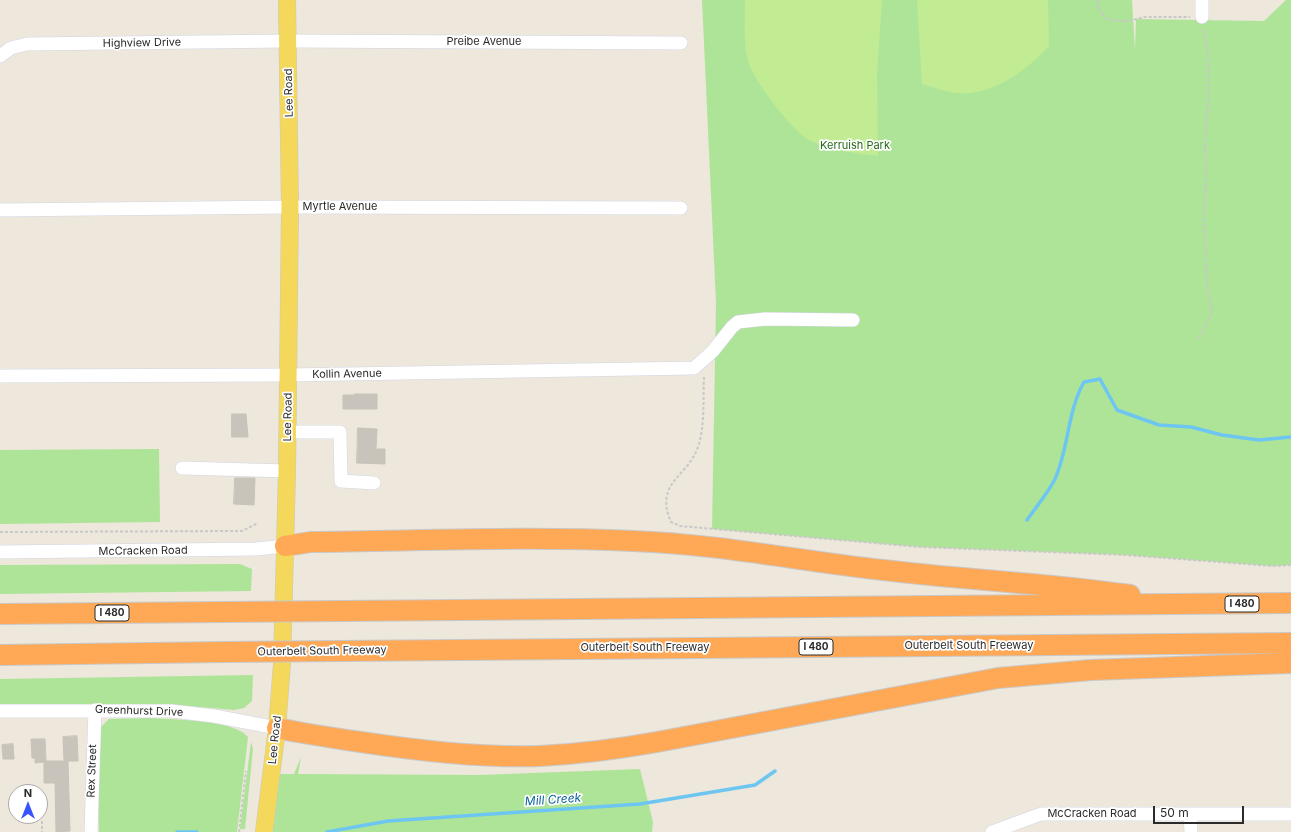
<!DOCTYPE html>
<html>
<head>
<meta charset="utf-8">
<style>
  body { margin:0 }
  #map { position:relative; width:1291px; height:832px; overflow:hidden; background:#ede7dc; font-family:Inter,sans-serif }
  canvas { display:block }
  .north { position:absolute; left:8px; top:784px; width:40px; height:40px; box-sizing:border-box; background:#fff; border:1px solid #aaa; border-radius:50%; rotate:0deg; font-size:11px; font-weight:700; line-height:16px; text-align:center; color:#2b2b2b }
  .north::after { content:''; display:block; margin:auto; width:14px; height:18px; background:#3953fd; clip-path:polygon(50% 0,100% 100%,50% 72%,0 100%) }
  .scale { position:absolute; left:1153px; top:806px; width:91px; height:18px; box-sizing:border-box; border:2px solid #2b2b2b; border-top:0; padding-left:5px; font-size:12px; line-height:14px; white-space:nowrap; color:#2b2b2b; -webkit-text-stroke:3px #fff; paint-order:stroke }
</style>
</head>
<body>
<div id="map">
<canvas width="1291" height="832"></canvas>
<div class="north">N</div>
<div class="scale">50 m</div>
</div>
<script>
const ctx = document.querySelector('canvas').getContext('2d');
ctx.lineJoin = 'round';
function paint(path, color) { ctx.fillStyle = color; ctx.fill(path, 'evenodd'); }
function stroke(path, color, width, dash) { ctx.strokeStyle = color; ctx.lineWidth = width; ctx.lineCap = dash ? 'butt' : 'round'; ctx.setLineDash(dash || []); ctx.stroke(path); }
function drawText(font, color, halo, rows, align = 'center') {
  ctx.font = font + ' Inter,sans-serif'; ctx.lineWidth = 3.5; ctx.setLineDash([]); ctx.textBaseline = 'middle'; ctx.strokeStyle = halo; ctx.fillStyle = color; for (const [text, x, y, turn = 0] of rows) {
    ctx.save(); ctx.translate(x, y); ctx.rotate((+turn || 0) * Math.PI / 180); ctx.textAlign = isNaN(turn) ? turn : align; if (halo) ctx.strokeText(text, 0, 0); ctx.fillText(text, 0, 0); ctx.restore();
  }
}
const green = new Path2D(`
  M702,0H1132L1135,50L1136,19L1264,21L1286,0H1291V565L1272,566L1126,555L920,547L712,529L716,303Z
  M159,449L160,522L0,524V450Z
  M240,564L252,569L251,591L0,594V565Z
  M253,675L252,701L244,708L234,710L164,704L0,705V679Z
  M147,718C170,719 236,720 248,737L237,832H99L98,794L101,727L109,719Z
  M251,742L253,749L245,829H240Z
  M301,757L298,774L480,775L640,769L653,822L652,832H264L272,774H294Z`);
const pitch = new Path2D(`
  M745,0H882L877,74L878,156C855,153 829,150 809,140C792,131 753,80 748,61C743,42 745,20 745,0Z
  M917,0H1048L1049,46C1026,71 991,97 955,93C944,91 933,87 922,84Z`);
const stream = new Path2D(`
  M1027,520C1036,507 1048,493 1055,479C1069,448 1067,412 1084,382L1100,379L1117,410L1159,425L1191,427L1222,435L1259,440L1291,437
  M177,832H197
  M327,832L388,821L640,804L755,785L775,771`);
const building = new Path2D(`
  M355,394H377V409H343V395H355Z
  M232,414H246L248,437H232Z
  M358,428L377,429L376,449H385V464L357,463Z
  M235,478H255L254,505L234,504Z
  M77,736L78,761H65H68L70,831L56,832L55,783H44V762L35,763V758H32L31,739H45L46,761H64L63,737Z
  M13,744L14,759H3L2,745Z`);
const path = new Path2D(`
  M1097,0L1098,9L1108,20L1128,21L1145,17H1190
  M1199,338L1212,313L1207,287L1204,219L1206,178L1205,140L1209,91L1208,54L1204,30
  M704,377C703,398 705,427 698,447C687,478 654,482 671,522L680,526L920,547L1126,555L1272,566L1291,565
  M0,532L242,531L258,523
  M42,821V832
  M239,832L246,771`);
const minor = new Path2D(`
  M1202,0V17
  M0,56L11,48L27,44L288,41L681,43
  M0,210L290,207L681,208
  M0,376L289,375L694,368L713,351L732,327L738,322L765,319L853,320
  M288,432H340L341,481L374,483
  M182,468L287,471
  M0,552L256,549L285,546
  M0,711H172L214,716L277,728
  M1190,814L1191,832
  M91,832L95,710
  M992,832L1041,814H1291`);
const major = new Path2D(`
  M264,832L277,728L282,664L287,471L290,207L287,0`);
const highway = new Path2D(`
  M285,546L311,542C418,541 526,536 633,541C717,544 800,561 883,570C965,580 1048,583 1130,595
  M342,611L1291,603
  M0,614L224,612
  M341,651L1291,643
  M0,655L224,652
  M277,728C305,734 333,738 361,742C420,751 480,758 540,756C579,754 618,749 657,742L998,678L1091,670L1291,663`);
const highwayBridge = new Path2D(`
  M224,612L342,611
  M224,652L341,651`);
const shields = [
  [1242,604,34],
  [112,613,34],
  [816,647,34]
];
const shieldNames = [
  ["I 480",1242,604],
  ["I 480",112,613],
  ["I 480",816,647]
];
const streetNames = [
  ["Preibe Avenue",484,42],
  ["Highview Drive",142,43,-1],
  ["Lee Road",289,93,-91],
  ["Myrtle Avenue",340,207],
  ["Kollin Avenue",347,374,-1],
  ["Lee Road",288,417,-89],
  ["McCracken Road",143,551,-1],
  ["Outerbelt South Freeway",969,646],
  ["Outerbelt South Freeway",645,648],
  ["Outerbelt South Freeway",322,651,-1],
  ["Greenhurst Drive",139,711,2],
  ["Lee Road",275,740,-84],
  ["Rex Street",92,771,-88],
  ["McCracken Road",1092,814]
];
const parkNames = [
  ["Kerruish Park",855,146]
];
const waterNames = [
  ["Mill Creek",553,800,-4]
];
paint(green, '#aee498');
paint(pitch, '#c1ec93');
stroke(stream, '#6dc6f1', 3.5);
paint(building, '#c8c4bc');
stroke(building, '#c8c3b6', 1);
stroke(minor, '#d2d4e4', 14);
stroke(major, '#c8c8c8', 18);
stroke(highway, '#c8c8c8', 22);
stroke(path, '#c8c8c8', 2, [3, 2]);
stroke(minor, '#fff', 13);
stroke(major, '#f3d85b', 17);
stroke(highway, '#ffa855', 20);
stroke(highwayBridge, '#c8c8c8', 22, []);
stroke(highwayBridge, '#ffa855', 20);
for (const [x, y, w] of shields) { const box = new Path2D(); box.roundRect(x - w / 2, y - 8, w, 16, 3); ctx.fillStyle = '#fff'; ctx.fill(box); stroke(box, '#2b2b2b', 1); }
drawText('bold 10px', '#2b2b2b', null, shieldNames);
drawText('11px', '#2b2b2b', '#fff', streetNames);
drawText('11px', '#256a19', '#fff', parkNames);
drawText('italic 12px', '#0b639e', '#fff', waterNames);
</script>
</body>
</html>
